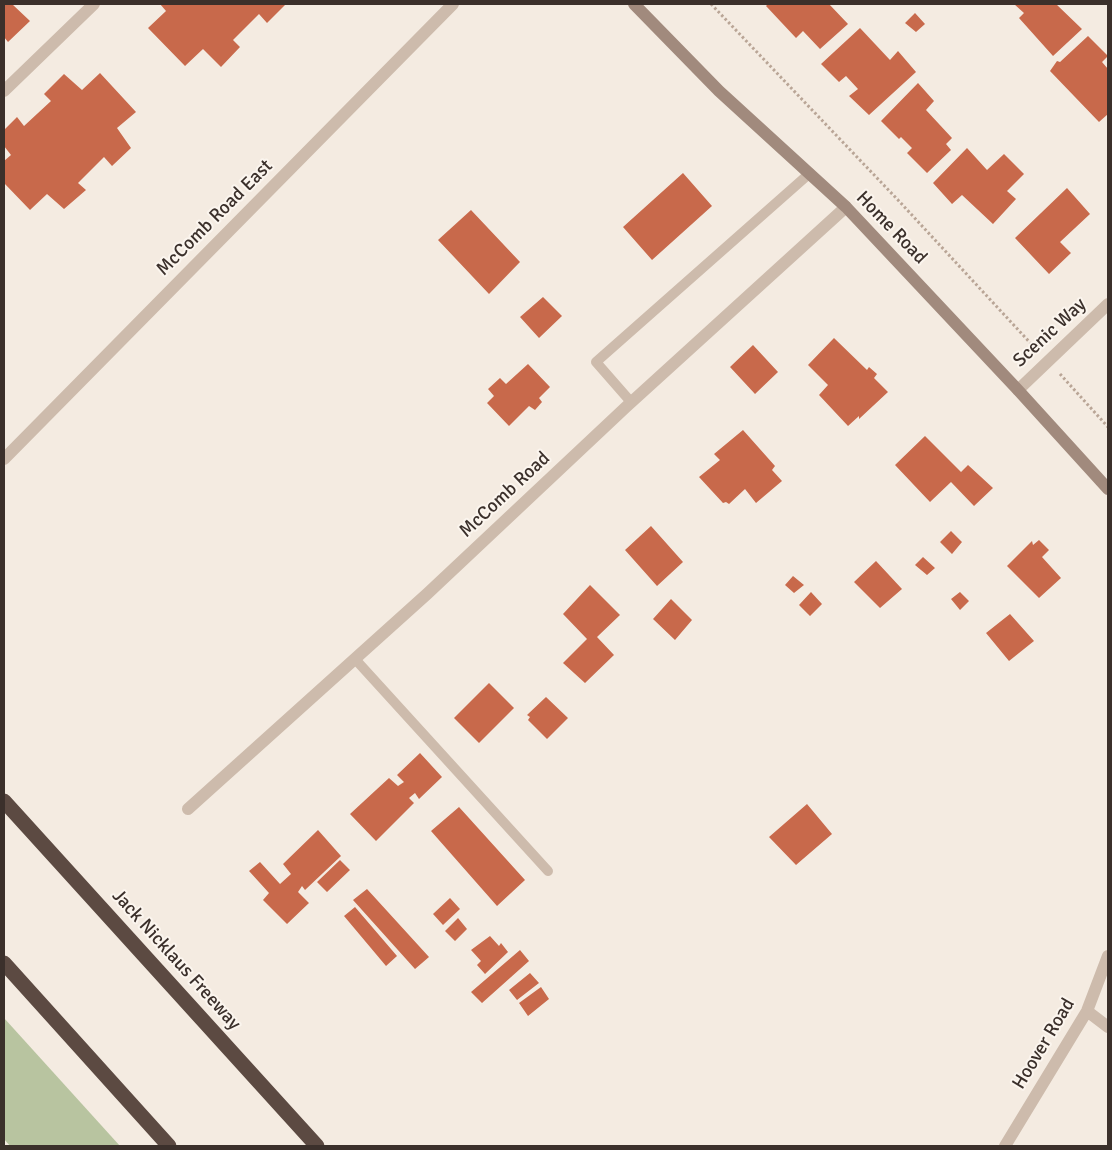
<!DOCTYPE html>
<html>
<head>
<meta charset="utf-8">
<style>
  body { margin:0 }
  #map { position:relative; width:1112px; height:1150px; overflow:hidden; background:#f4ebe1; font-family:Signika,sans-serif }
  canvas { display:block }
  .frame { position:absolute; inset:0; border:5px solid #3b302b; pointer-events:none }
</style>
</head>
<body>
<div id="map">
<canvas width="1112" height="1150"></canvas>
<div class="frame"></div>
</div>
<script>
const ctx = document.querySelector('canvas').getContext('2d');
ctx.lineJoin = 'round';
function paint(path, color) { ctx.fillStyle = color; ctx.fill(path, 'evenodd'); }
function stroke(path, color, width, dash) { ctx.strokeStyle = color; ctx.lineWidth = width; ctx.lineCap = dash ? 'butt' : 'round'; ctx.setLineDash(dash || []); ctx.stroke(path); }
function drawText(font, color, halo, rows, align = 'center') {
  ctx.font = font + ' Signika,sans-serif'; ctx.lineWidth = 4; ctx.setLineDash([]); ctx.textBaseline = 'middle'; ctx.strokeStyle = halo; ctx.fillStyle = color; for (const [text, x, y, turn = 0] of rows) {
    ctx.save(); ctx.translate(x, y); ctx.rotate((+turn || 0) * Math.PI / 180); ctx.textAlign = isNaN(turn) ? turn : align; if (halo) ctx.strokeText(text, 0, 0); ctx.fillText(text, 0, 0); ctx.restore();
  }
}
const green = new Path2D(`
  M4,1018L120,1146H10L4,1139Z`);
const building = new Path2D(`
  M4,4H12L30,21L8,42L4,37Z
  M160,4H286L267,23L259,14L233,40L240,47L221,67L203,49L185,66L148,28L166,11Z
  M768,4H829L848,24L820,49L803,31L796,38L766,6Z
  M1014,4H1056L1082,29L1053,56L1019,18L1024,13Z
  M915,13L925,24L916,32L905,23Z
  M860,28L890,60L898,51L916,72L869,115L849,96L858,89L846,76L839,82L821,64Z
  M1088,36L1108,56L1102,62L1108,69V114L1099,122L1050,71L1057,61L1060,62Z
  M100,73L136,112L117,128L131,148L112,166L104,157L78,183L86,190L64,209L47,194L30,210L4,183V161L11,155L4,146V130L17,117L24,126L51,101L44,94L64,74L82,90Z
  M918,83L934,101L926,110L952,138L946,144L951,150L927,173L907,153L912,148L901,137L899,139L881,121Z
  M967,148L987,170L1004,154L1024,174L1007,191L1016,199L993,224L962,195L952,204L933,183Z
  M683,173L712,206L652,260L623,227Z
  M1067,188L1090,214L1060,242L1071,253L1049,274L1015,238Z
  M471,210L520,262L489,294L438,240Z
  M543,297L562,316L539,338L520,317Z
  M834,338L867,370L869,367L877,374L874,378L888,392L859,419V416L848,426L819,395L828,385L808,365Z
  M753,345L778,372L755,394L730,367Z
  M528,364L550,387L539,398L542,402L535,410L529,406L509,426L487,403L494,396L488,389L500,378L506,384Z
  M743,430L775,466L772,470L782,481L756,503L745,489L729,504L726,502L723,503L699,477L720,460L714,454Z
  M925,436L961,472L968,465L993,488L974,506L951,482L930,502L895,465Z
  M651,526L683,562L657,586L625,550Z
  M951,531L962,542L952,554L940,542Z
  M1039,540L1049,550L1042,557L1061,578L1039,598L1007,566L1032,541L1033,545Z
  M923,557L935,568L927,575L915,565Z
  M876,561L902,589L880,608L854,582Z
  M793,576L804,585L794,593L785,585Z
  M590,585L620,615L597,637L614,655L585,683L563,663L587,639L563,614Z
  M811,592L822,604L810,616L799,605Z
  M960,592L969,601L960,610L951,599Z
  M671,599L692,620L675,640L653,619Z
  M1010,614L1034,641L1009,661L986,633Z
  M489,683L514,708L479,743L454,718Z
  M546,697L568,718L547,739L528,720L530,717L527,715Z
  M420,753L442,777L419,799L415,793L409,798L414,803L376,841L350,814L389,778L398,786L404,782L397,775Z
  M807,804L832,834L796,865L769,837Z
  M459,807L525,880L497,906L431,831Z
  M318,830L341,856L305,890L302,886L298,892L309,903L287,924L263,900L269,893L249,871L260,862L280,884L291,874L283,864Z
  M340,860L350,870L327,892L317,882Z
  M367,889L429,957L415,969L353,900Z
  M450,898L460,909L443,925L433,914Z
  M355,907L397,956L386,966L344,916Z
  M458,918L467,929L455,941L445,931Z
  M490,936L499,946L501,943L508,952L485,974L477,965L481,961L471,950Z
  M520,950L529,961L482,1003L471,992Z
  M530,973L539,983L517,1000L509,990Z
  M541,987L549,999L528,1016L519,1003Z`);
const path = new Path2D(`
  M711,4L898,200L1035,348
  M1060,374L1108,427`);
const lane = new Path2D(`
  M631,402L596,362L810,173
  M355,659L548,871`);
const street = new Path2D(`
  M4,91L94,4
  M1018,390L1108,304
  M4,459L453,4
  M188,809L427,594L626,407L846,207
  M1087,1011L1108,1027
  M1005,1146L1087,1011L1108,956`);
const secondary = new Path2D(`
  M634,4L719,91L846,207L1018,390L1108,489`);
const highway = new Path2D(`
  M4,801L317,1146
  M4,963L169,1146`);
const streetNames = [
  ["McComb Road East",215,218,-45],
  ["Home Road",891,228,46],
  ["Scenic Way",1050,333,-43],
  ["McComb Road",505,495,-43],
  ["Jack Nicklaus Freeway",176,960,48],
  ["Hoover Road",1044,1044,-59]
];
paint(green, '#b8c4a0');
paint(building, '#c8694b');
stroke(path, '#b9a596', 3, [2.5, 2.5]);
stroke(lane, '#cdbbac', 10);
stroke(street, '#cdbbac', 12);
stroke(secondary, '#a18a7d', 12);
stroke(highway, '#5c4a42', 15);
drawText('19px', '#3b302b', '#fbf5ee', streetNames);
</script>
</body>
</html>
